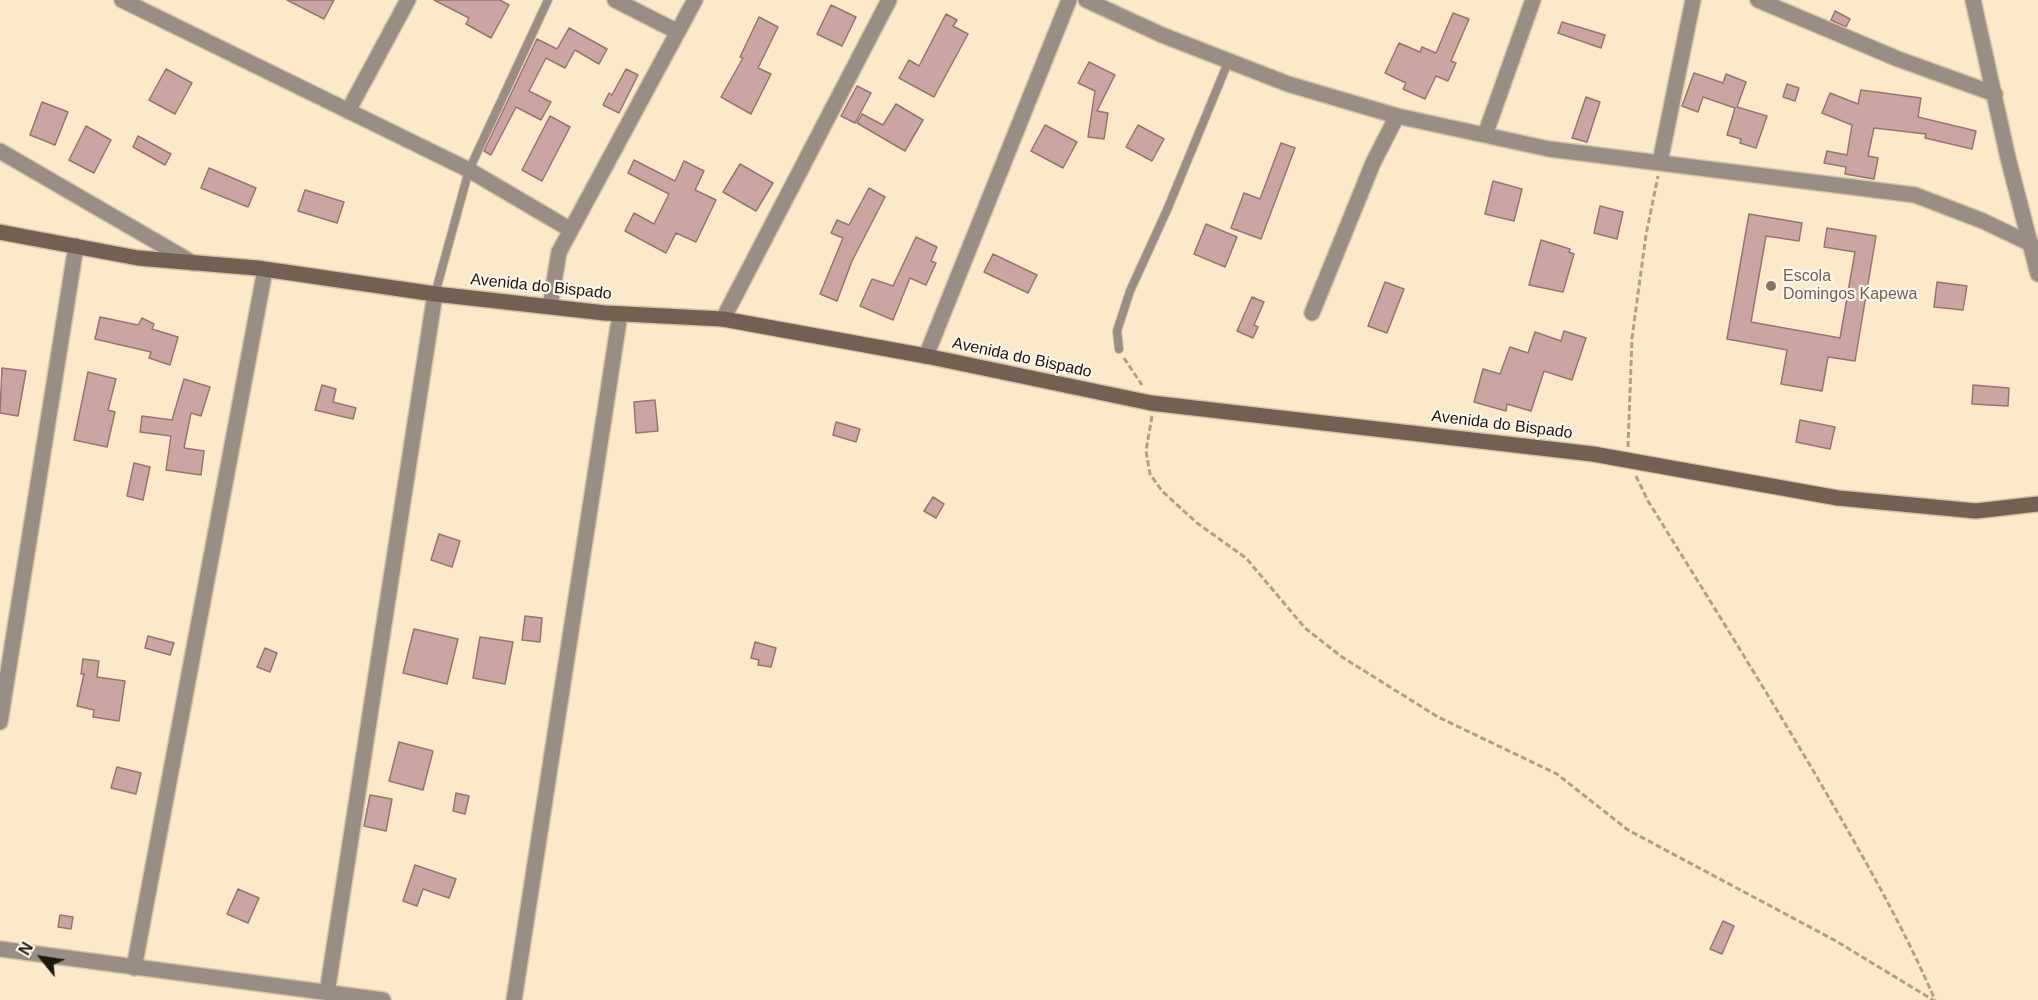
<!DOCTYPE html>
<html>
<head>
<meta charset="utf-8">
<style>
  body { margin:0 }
  #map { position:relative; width:2038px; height:1000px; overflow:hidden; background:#fbe9ca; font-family:Helvetica,sans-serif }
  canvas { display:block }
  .north { position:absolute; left:12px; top:928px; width:60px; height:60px; -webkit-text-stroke:4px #fff7eb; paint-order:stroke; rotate:300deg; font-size:16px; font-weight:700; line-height:24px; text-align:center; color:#1e180c }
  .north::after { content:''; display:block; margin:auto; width:21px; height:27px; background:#1e180c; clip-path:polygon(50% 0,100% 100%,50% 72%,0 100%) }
</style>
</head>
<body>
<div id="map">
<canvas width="2038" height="1000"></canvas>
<div class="north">N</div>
</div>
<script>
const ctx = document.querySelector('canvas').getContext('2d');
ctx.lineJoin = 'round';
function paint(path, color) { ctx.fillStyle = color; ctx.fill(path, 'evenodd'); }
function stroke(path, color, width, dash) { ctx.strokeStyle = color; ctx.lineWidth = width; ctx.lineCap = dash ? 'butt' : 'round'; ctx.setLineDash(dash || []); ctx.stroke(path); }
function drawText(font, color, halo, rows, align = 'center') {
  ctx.font = font + ' Helvetica,sans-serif'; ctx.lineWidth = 4.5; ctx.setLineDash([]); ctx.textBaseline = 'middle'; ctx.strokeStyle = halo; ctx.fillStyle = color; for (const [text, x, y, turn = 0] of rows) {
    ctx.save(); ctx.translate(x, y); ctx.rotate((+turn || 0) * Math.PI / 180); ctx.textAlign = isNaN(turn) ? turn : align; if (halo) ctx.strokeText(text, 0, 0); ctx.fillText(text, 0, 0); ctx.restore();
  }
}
const building = new Path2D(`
  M287,0H334L324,19Z
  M434,0H500L509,5L491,38L466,24L469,18Z
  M831,5L856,17L842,46L817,34Z
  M1835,11L1850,19L1846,27L1831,20Z
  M1453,13L1469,19L1451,61L1456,63L1448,81L1436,76L1425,99L1403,89L1406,83L1385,73L1399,43L1420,52L1422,47L1436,53Z
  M946,14L957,20L953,26L968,34L934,97L899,78L909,60L919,66Z
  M759,17L778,27L758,68L771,74L751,114L721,97L743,58L740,57Z
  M1562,22L1605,35L1601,48L1558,33Z
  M569,28L607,49L599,64L575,50L565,68L546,58L529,91L551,102L541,120L516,107L491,155L484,151L537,39L557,49Z
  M1089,62L1115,75L1097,111L1108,113L1104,139L1088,137L1095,91L1078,83Z
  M166,69L192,83L175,114L149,100Z
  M626,69L638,75L619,113L603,105L609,93L612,95Z
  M1694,73L1723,83L1726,74L1746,82L1737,107L1767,116L1756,148L1740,143L1741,139L1727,135L1735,108L1703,97L1698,112L1682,106Z
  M1787,84L1799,88L1795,101L1783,97Z
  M857,86L871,93L855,123L841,116Z
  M1861,90L1921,98L1918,117L1976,131L1972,149L1925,138L1926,134L1874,128L1868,156L1878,158L1874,179L1845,174L1846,167L1824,163L1827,151L1847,155L1852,125L1822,113L1830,93L1858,104Z
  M1586,97L1600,102L1587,142L1572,138Z
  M42,102L68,112L55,145L30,135Z
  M896,104L923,120L905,151L857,123L862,114L883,125Z
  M550,116L570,127L542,181L522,170Z
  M1045,125L1077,142L1063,168L1031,151Z
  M1138,125L1164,139L1152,161L1126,147Z
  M86,126L111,140L94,173L69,160Z
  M138,136L171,154L165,165L133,147Z
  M1281,143L1295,148L1261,239L1231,228L1244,193L1260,199Z
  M634,160L675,181L684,161L704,171L695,190L716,200L696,242L676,233L666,253L625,231L634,213L654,224L669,194L628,173Z
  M740,164L773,183L756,211L723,192Z
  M209,168L256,188L248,207L201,188Z
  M1493,181L1522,189L1514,221L1485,214Z
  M869,188L885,197L852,261L837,301L820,294L843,238L831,233L837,220L849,225Z
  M305,190L344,202L337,223L298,211Z
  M1600,206L1623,212L1617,239L1594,233Z
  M1749,214L1802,223L1799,241L1766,236L1751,322L1840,338L1855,252L1824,247L1827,228L1876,236L1855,361L1828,357L1822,391L1781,384L1787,350L1727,339Z
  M1206,224L1237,237L1225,267L1194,254Z
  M916,237L937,247L931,261L936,263L926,285L910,278L893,320L860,306L872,279L893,286Z
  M1541,240L1570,249L1569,252L1574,254L1563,292L1529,285Z
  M993,254L1037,275L1028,293L984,272Z
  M1385,282L1404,289L1387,333L1368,326Z
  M1937,282L1967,286L1963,310L1934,307Z
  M1252,297L1264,302L1254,325L1258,327L1253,338L1237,331Z
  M100,317L138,325L142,318L154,324L152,329L178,337L170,365L149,358L151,352L95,339Z
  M1564,331L1586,338L1572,380L1544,371L1531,411L1507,404L1506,411L1474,402L1483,369L1500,374L1510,347L1528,353L1535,332L1561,341Z
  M2,368L26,371L18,416L0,413Z
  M88,372L116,379L108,410L115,412L107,447L74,440Z
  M184,379L210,387L201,416L191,413L184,448L204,451L201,475L166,470L171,436L140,432L142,416L172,420Z
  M322,385L336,389L333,402L356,408L353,419L315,410Z
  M1973,385L2009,388L2008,406L1972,404Z
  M655,400L658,431L636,433L634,402Z
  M1800,420L1835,427L1830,449L1796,442Z
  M836,422L860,429L856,442L833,435Z
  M134,463L150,467L143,500L127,496Z
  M933,497L944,504L936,518L924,511Z
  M439,534L460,541L452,567L431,560Z
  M525,616L542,618L540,642L522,640Z
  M414,629L458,639L447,684L403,673Z
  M148,636L174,643L170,655L145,648Z
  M480,637L513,642L505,684L473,678Z
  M755,642L776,648L771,667L758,665L759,660L751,658Z
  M265,648L277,653L270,672L257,667Z
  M83,659L99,661L97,677L125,681L119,721L93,717L94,710L77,706L84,674H81Z
  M399,742L433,751L423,790L389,781Z
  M117,767L141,773L136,794L111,788Z
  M456,793L469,796L465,814L453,811Z
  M370,795L392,799L386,831L364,826Z
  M415,865L456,879L449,898L423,889L417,906L403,901Z
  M238,889L259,898L248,923L227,914Z
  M60,915L73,917L71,929L58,927Z
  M1723,921L1734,926L1722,954L1710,949Z`);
const path = new Path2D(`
  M1124,358L1142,385
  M1152,416L1146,451L1150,474L1162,491L1197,523L1246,558L1305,628L1342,657L1438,717L1557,774L1628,830L1836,941L1933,1000
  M1628,447L1632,338L1646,235L1658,176
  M1636,476L1648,501C1704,591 1760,681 1814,772C1857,846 1901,921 1935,1000`);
const service = new Path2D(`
  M435,294L469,170L548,0
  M1119,349L1117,331L1130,291L1167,210L1229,60`);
const minor = new Path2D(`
  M122,0L469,170L571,230
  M615,0L678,32
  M1086,0L1162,35L1288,84L1397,116L1549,149L1915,195L1983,221L2031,244L2038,250
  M1758,0L1898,59L1995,94
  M1973,0L2008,158L2038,274
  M348,111L408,0
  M1485,135L1533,0
  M0,151L193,263
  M1660,162L1693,0
  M550,306L559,252L695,0
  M1312,313L1373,163L1397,116
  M723,319L889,0
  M926,356L1069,0
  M0,722L76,246
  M0,949L383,1000
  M134,968L265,270
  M327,993L435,294
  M514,1000L620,314`);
const secondary = new Path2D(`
  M0,232L138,258L257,268L435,294L605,313L723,319L926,356L1151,403L1593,454L1838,498L1976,511L2038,504`);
const markers = [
  [1771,286,6,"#8d6e63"]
];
const educationNames = [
  ["Escola",1783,277],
  ["Domingos Kapewa",1783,295]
];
const streetNames = [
  ["Avenida do Bispado",541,287,6],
  ["Avenida do Bispado",1022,358,12],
  ["Avenida do Bispado",1502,425,7]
];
paint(building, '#cba5a1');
stroke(building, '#987470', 1.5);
stroke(service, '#d3c3a8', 10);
stroke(minor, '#d3c3a8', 18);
stroke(secondary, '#d3c3a8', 18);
stroke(path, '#afa188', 3, [6, 3]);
stroke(service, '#9a8d84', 8);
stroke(minor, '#9a8d84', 15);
stroke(secondary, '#726153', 15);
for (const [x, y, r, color] of markers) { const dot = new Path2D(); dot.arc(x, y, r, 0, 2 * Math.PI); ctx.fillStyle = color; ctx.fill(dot); stroke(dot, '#fff7eb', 2); }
drawText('16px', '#785e54', '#fff7eb', educationNames, 'left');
drawText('16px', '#1e180c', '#fff7eb', streetNames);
</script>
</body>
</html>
